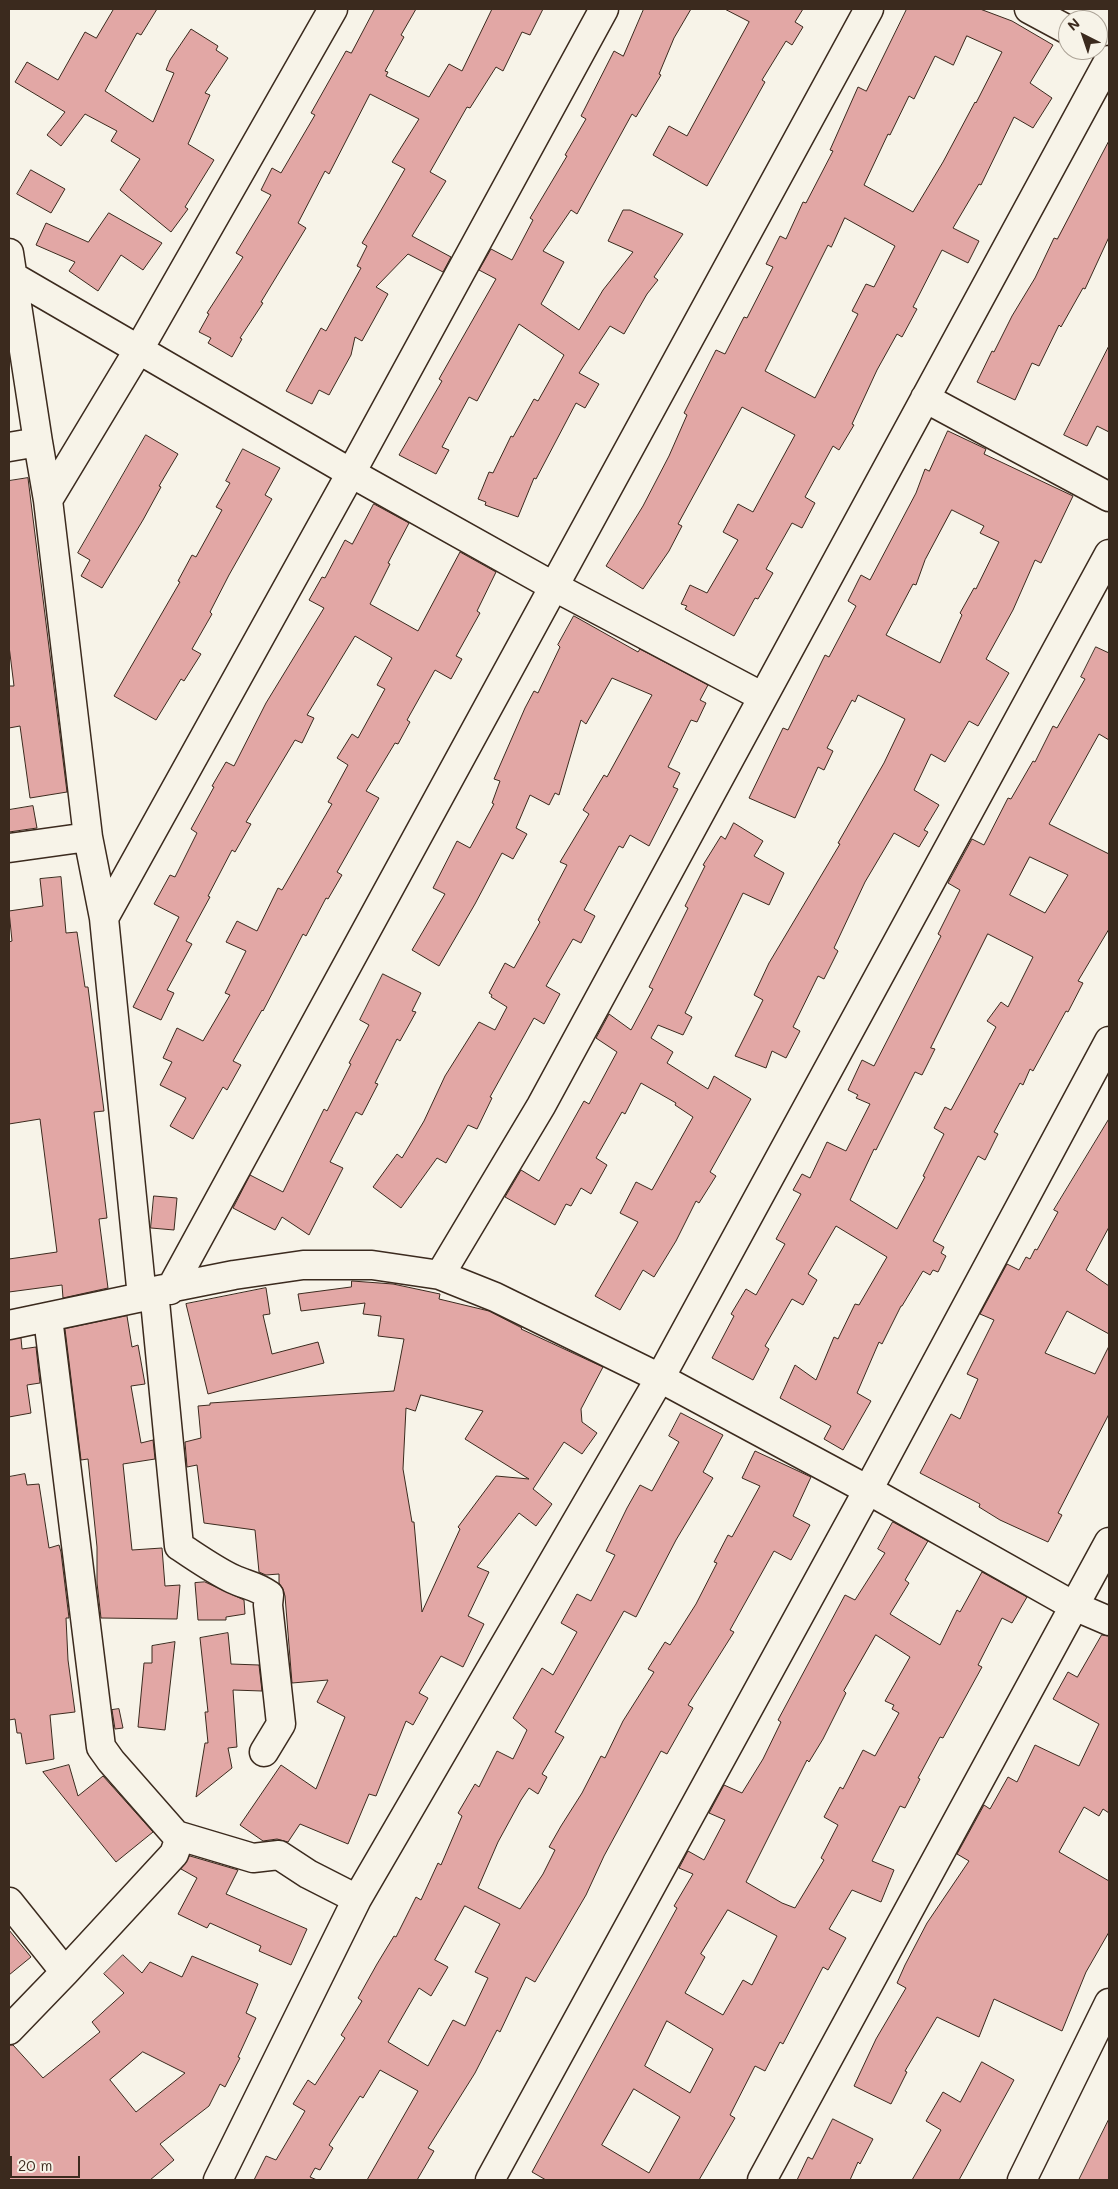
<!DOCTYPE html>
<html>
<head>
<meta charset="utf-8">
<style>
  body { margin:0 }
  #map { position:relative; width:1118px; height:2189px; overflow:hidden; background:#f7f3e8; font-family:Mali,sans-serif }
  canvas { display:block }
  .frame { position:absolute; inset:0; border:10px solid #3b2a1e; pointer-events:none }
  .north { position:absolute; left:1058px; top:10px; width:50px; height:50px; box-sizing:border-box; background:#f7f3e8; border:1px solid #aca397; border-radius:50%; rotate:319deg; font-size:14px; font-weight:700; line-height:20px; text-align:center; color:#3b2a1e }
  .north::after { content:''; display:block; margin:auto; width:18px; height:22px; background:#3b2a1e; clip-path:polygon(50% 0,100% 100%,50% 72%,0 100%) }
  .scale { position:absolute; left:10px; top:2156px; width:70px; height:22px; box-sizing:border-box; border:2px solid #3b2a1e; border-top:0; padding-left:6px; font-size:15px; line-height:18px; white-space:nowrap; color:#3b2a1e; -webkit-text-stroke:4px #f7f3e8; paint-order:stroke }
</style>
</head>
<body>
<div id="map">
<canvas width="1118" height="2189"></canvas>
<div class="frame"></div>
<div class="north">N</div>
<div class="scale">20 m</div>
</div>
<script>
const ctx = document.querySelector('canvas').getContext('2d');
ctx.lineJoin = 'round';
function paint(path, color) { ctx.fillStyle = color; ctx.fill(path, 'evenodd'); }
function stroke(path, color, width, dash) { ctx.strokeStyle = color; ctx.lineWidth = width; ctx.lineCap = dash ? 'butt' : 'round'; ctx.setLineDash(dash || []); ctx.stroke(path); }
const building = new Path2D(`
  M114,9H157L141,35L137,33L105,91L153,122L174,73L166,70L170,60L191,29L218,46L216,50L228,58L205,93L210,95L188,144L214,160L185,207L188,209L171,232L120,190L140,159L111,141L117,131L85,114L61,146L47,135L65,112L15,82L27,62L58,80L85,32L96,38Z
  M375,9H416L401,35L404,37L385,71L388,72L386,76L429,97L449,64L462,71L492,9H543L530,35L522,32L503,71L496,67L470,108L467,107L430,172L446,181L412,236L451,257L443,272L408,254L376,287L388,294L362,341L355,337L351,355L329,395L319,390L312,404L286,391L321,328L326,331L361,268L357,266L367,246L362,243L405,169L392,162L419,119L370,94L329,174L325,171L298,223L306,228L261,302L263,303L240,338L242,339L232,357L208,343L211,338L199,332L209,314L207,313L243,257L236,253L271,195L261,190L272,168L281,173L315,115L311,113L346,51L351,53Z
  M644,9H691L674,38L659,74L661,75L636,117L632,114L577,214L571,210L543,251L564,262L541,304L579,330L603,290L633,252L608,241L623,210H630L683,234L654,277L658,280L647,294L624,334L610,326L579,373L599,384L585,408L576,403L536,479L534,478L518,517L485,505L486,502L478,499L489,472L493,473L511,436L513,437L534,399L538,401L564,355L519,324L477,401L469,397L442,447L449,450L436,474L399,455L442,381L439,379L496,279L479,270L491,249L512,260L533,220L530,218L567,156L565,155L586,119L581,116L614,51L623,56Z
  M725,9H803L795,22L803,27L792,45L786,41L762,80L765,82L707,186L653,155L669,126L687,136L749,22Z
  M907,9H980L1012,21L1053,45L1030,83L1052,98L1033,128L1014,117L981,185L979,184L953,228L979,241L968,263L942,250L913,307L917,309L902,337L897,334L877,370L852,424L854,425L839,450L833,446L805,497L815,503L802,528L792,523L766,569L773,573L758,599L755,598L734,636L685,609L687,606L681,604L690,585L707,593L738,540L723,532L738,504L753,512L795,435L742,407L678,524L682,526L669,551L643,589L606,566L643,506L669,456L687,415L684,413L716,350L725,354L744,317L747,318L773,267L766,264L780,236L786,239L803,202L806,203L833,151L830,150L858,87L866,91ZM967,36L1002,52L976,103L975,102L943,162L913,212L864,185L888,134L890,135L909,96L914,99L935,56L953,65ZM845,218L895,246L874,287L866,284L852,311L858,314L815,398L765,371L828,245L831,247Z
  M1109,141V237L1085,289L1083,288L1061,327L1059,325L1039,366L1032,363L1015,400L977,382L992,351L994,352L1012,316L1035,278L1054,238L1057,239Z
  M31,170L65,189L51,213L17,194Z
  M109,213L162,243L143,270L121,255L98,291L69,271L75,262L36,245L46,223L88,242Z
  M1109,346V432L1097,426L1087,446L1064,435Z
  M948,431L986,449L984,454L1073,496L1041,563L1035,560L1013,610L986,659L1009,673L978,726L969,721L945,762L931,754L914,790L939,805L924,830L928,832L919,847L894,833L865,882L834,948L838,951L824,979L818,976L793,1027L800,1031L786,1058L772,1051L766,1068L735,1056L763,1000L754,995L769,963L840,844L838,843L884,763L905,719L858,695L855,702L852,700L827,748L833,751L824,770L818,767L795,818L749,798L783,728L788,730L825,655L829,657L856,606L848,601L861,575L870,580L916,493L925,469L929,471ZM952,510L984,526L980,533L999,542L976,589L974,588L960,613L962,615L940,663L886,635L913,584L916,585L925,560Z
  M146,435L178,454L159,486L161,487L143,520L102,588L81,576L90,560L78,553Z
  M243,449L280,468L265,495L272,499L229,575L210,612L212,614L192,649L201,654L184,681L181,679L156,720L114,696L180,582L178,581L192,555L196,557L222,510L216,507L230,483L226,481Z
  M28,478L67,792L30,798L20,726L9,728V686H14L9,646V481Z
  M374,504L409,523L388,563L390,564L370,604L418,631L460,552L496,572L477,611L480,613L456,656L462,659L451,679L435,670L407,720L410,722L398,744L395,743L366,791L379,798L337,872L342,875L328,899L326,898L306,936L303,934L263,1011L262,1010L233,1061L241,1065L227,1090L223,1087L193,1139L170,1126L186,1098L160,1085L172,1062L163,1058L177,1028L203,1041L230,995L225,993L246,951L226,942L237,921L257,931L278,888L282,890L332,804L328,802L348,765L337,758L352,734L358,738L385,689L377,685L392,658L355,636L307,715L314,718L302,743L295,740L246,822L251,824L235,852L232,850L208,896L210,897L186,941L192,944L167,990L174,993L161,1020L133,1007L179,917L154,904L170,875L175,877L197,833L191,829L214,787L212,786L226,762L234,766L266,703L324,608L309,600L322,577L325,578L345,540L352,544Z
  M574,616L638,652L640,649L708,685L700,700L706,703L697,722L691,720L668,767L680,773L673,787L678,789L649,846L630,835L623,848L619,846L584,910L595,916L581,943L573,939L546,986L560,994L544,1024L534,1018L490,1097L492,1098L477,1129L468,1125L446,1163L437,1158L401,1208L373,1187L397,1154L402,1158L424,1121L445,1076L479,1022L495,1030L507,1007L491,997L492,995L489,993L505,963L514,968L540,922L538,920L567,865L560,862L589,814L583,810L604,775L607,777L652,695L612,678L586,724L581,720L559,795L555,793L549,805L530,795L516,828L527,834L513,859L502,853L475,904L439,966L412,950L445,894L433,888L457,841L470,848L494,804L492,803L500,781L494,779L525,708L534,691L538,693L560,647L558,645Z
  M1096,647L1109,653V740L1099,734L1049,824L1109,854V929L1078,981L1083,983L1068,1012L1066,1011L1033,1071L1030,1069L1023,1085L1020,1083L994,1132L998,1134L985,1160L978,1156L933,1241L944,1247L941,1253L946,1256L938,1272L933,1270L930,1275L923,1271L902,1306H901L882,1344L879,1342L857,1393L871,1401L843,1450L824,1439L831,1426L780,1398L795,1365L816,1380L834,1337L838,1339L855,1304L859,1305L887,1257L836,1226L808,1274L817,1280L803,1305L792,1299L765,1346L769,1349L753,1380L712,1358L734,1316L731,1314L746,1289L756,1295L785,1244L776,1239L801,1194L793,1190L802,1174L810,1178L827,1142L846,1151L870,1104L856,1098L858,1095L848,1090L862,1060L874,1066L941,936L938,934L960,890L948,883L972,839L984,845L1008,798L1011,799L1033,761L1035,762L1053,726L1057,728L1085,679L1081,677ZM1030,857L1068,875L1045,913L1010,895ZM988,934L1033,957L1008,1007L1001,1002L987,1021L996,1027L951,1110L945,1107L934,1128L944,1134L923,1176L925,1177L897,1229L850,1200L874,1149L876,1150L915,1072L922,1075L935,1049L931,1048Z
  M33,806L37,828L9,832V810Z
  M734,823L763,841L754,856L784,873L769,905L743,893L685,1013L692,1017L683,1035L658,1025L651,1038L673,1052L667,1063L708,1089L714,1076L751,1099L710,1172L716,1176L699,1203L696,1201L676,1241L654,1277L643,1270L620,1310L595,1296L638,1222L620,1213L636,1182L652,1190L693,1117L675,1105L676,1103L641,1083L625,1114L622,1112L596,1158L607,1165L591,1194L581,1188L571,1206L566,1204L555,1225L505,1197L521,1170L539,1181L584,1101L589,1104L617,1052L596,1038L609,1014L631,1030L653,989L649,987L688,908L685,906L705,866L703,865L721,836L725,839Z
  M61,877L66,933L77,932L85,987H88L104,1111L94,1112L107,1218L99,1219L108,1288L63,1298L62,1285L9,1292V1259L57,1252L40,1119L9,1124V942L12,941L9,911L43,906L40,879Z
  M383,974L421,993L412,1011L416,1012L400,1041L397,1039L375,1083L378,1084L362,1115L356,1112L330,1162L343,1168L309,1235L282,1217L275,1230L233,1208L250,1175L283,1192L324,1109L327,1111L351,1064L349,1063L369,1025L360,1020Z
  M1109,1119V1227L1086,1270L1109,1286V1334L1067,1311L1045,1353L1095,1374L1109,1346V1414L1058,1513L1062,1515L1048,1542L1000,1520L979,1507L980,1504L920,1473L951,1414L960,1419L978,1379L967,1374L994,1320L980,1314L1007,1264L1019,1270L1026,1257L1030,1259L1035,1249L1037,1250L1058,1212L1054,1210Z
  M154,1196L177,1198L174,1230L151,1228Z
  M352,1281L393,1284L440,1294L439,1299L489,1311L522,1328L521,1329L603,1367L581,1409L582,1422L597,1433L582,1454L564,1442L533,1489L552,1504L536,1526L519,1513L477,1567L489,1572L468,1616L484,1624L463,1667L441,1656L419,1693L428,1698L413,1725L406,1721L376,1796L369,1794L348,1844L300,1824L288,1842L277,1839L263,1841L240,1825L281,1765L316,1789L345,1717L317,1702L328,1680L292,1683L285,1596L283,1589L279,1583V1574L266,1575L259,1572L255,1530L204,1523L197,1465L187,1467L185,1442L201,1438L198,1406L210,1405V1403L394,1391L404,1339L378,1336L381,1316L363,1314L365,1303L301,1311L298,1294L351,1287ZM421,1395L483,1411L465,1439L529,1479L496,1476L458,1527L460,1529L422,1612L414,1522H412L403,1469L406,1408L415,1411Z
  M266,1288L270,1314L263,1315L272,1354L318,1342L324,1363L208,1394L186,1304Z
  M127,1316L132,1347L138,1345L145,1384L131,1386L141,1443L153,1440L155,1459L123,1464L132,1550L162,1548L165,1586L180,1585L177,1619L101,1618L97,1583V1547L88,1459L81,1460L65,1329Z
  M21,1338L22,1349L36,1347L40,1383L27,1385L31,1413L9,1417V1340Z
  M681,1413L723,1435L703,1472L713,1478L676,1540L636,1617L624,1611L604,1646L555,1732L564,1737L542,1774L547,1777L538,1794L529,1788L521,1800L498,1842L478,1888L520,1909L543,1874L555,1850L549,1847L561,1826L582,1793L601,1756L605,1758L623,1721L654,1672L648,1669L665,1642L670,1645L696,1604L717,1563L714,1562L728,1535L732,1537L760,1486L742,1478L755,1451L811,1477L793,1516L810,1525L791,1560L774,1551L730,1630L734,1632L688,1705L693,1708L667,1754L661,1751L604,1856L586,1895L535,1982L526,1977L500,2032L497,2030L475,2073L428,2148L434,2151L417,2180H367L418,2091L380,2070L363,2098L360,2096L329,2145L333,2148L320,2170L315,2168L310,2177L317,2180H254L266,2156L276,2160L305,2111L293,2104L308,2080L315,2085L345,2038L341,2035L362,2001L358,1998L377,1964L394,1936L396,1937L416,1897L421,1900L438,1863L441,1865L462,1816L458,1813L475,1784L479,1787L497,1751L513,1759L527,1730L513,1718L542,1668L553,1675L577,1632L561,1623L577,1594L591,1601L615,1555L606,1551L627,1508L640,1485L652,1491L679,1442L669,1436ZM465,1906L500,1924L475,1972L488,1978L465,2026L453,2020L428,2066L388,2042L419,1988L431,1996L448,1967L435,1960Z
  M25,1474L27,1485L39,1484L49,1548L59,1545L61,1552L69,1618H66L68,1660L75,1712L50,1715L54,1759L26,1764L21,1733H17L15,1719L9,1720V1477Z
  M893,1522L928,1541L905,1580L909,1583L890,1614L940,1645L957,1610L960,1612L982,1572L1027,1597L1012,1623L1002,1618L978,1665L982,1667L943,1738L940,1737L918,1778L920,1779L905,1808L900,1806L872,1861L894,1870L881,1902L852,1890L829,1929L846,1938L828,1970L823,1967L783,2044L780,2042L765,2071L755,2066L730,2115L735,2118L699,2180H546L532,2172L677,1908L674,1906L693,1874L679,1868L688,1851L704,1860L725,1820L709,1813L724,1785L742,1793L763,1759L781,1722L778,1720L845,1595L855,1600L885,1553L878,1549ZM876,1635L910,1657L885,1701L894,1705L892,1709L899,1713L875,1756L863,1750L843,1789L840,1787L824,1817L838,1825L821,1858L824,1860L795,1908L782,1903L746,1882L807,1760L809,1762L823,1739L846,1693L844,1691ZM728,1910L777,1936L752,1985L743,1980L723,2015L685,1993L705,1957L701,1954ZM667,2021L713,2049L690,2093L645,2066ZM634,2089L680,2117L649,2173L602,2145Z
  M205,1582L244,1600L245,1614L226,1617V1620H198L195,1583Z
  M228,1633L231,1664L259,1665L262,1691L233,1690L237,1747L228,1748L232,1768L196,1797L205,1743H208L205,1712H208L200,1638Z
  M1102,1635L1109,1636V1813L1103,1809L1099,1816L1084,1807L1059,1852L1109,1881V1932L1086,1972L1062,2031L994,1999L979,2037L937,2017L905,2071L907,2072L891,2104L854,2086L876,2039L906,1988L897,1983L905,1965L927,1923L969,1861L957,1854L984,1805L990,1809L1008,1777L1017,1782L1035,1745L1079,1766L1099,1724L1053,1699L1068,1672L1077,1677Z
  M175,1642L165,1730L138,1727L144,1663H152V1646Z
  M119,1709L123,1728L115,1729L112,1710Z
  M69,1765L78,1796L103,1776L153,1832L116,1862L43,1772Z
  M190,1856L238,1870L226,1894L307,1929L291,1965L259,1951L261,1946L210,1923L207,1928L178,1914L197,1878L181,1869Z
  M9,1930L31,1957L9,1975Z
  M123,1955L142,1973L150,1962L182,1977L192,1956L258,1984L246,2013L256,2018L238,2057L240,2058L225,2087L220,2084L209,2106L160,2144L174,2160L150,2180H9V2045H13L43,2078L100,2032L92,2022L124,1993L104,1974ZM143,2052L185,2073L136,2112L110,2080Z
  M982,2062L1014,2080L959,2180H912L941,2130L926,2121L943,2092L960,2102Z
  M833,2119L873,2139L860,2164L858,2162L850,2180H797L808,2157L812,2159Z
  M1109,2119V2180H1079Z`);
const minor = new Path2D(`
  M1029,9L1068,30
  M9,253L38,442L9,447
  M12,276L351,473L553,586L763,697
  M925,398L1109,497
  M38,442L48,500L88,837L104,918L142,1297
  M48,500L139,349L333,9
  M9,848L88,837
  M104,918L351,473L604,9
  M440,1275L541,1106L1109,60
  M170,1290L869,9
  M154,1291L179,1546C196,1557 214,1570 233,1579C246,1585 257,1586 269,1595L268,1605L281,1724L264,1752
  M9,1325L142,1297L154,1291L234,1275L303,1265H372L440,1275L495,1297L660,1378L868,1490L1074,1606L1109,1621
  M176,1835L253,1858L279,1855L308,1874L357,1899
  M9,1902L65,1972
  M9,2030L65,1972L174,1854L178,1843L176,1835L111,1761L101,1747L48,1318
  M218,2180L357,1899L660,1378L1109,554
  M490,2180L868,1490L1109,1041
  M762,2180L1109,1542
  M1022,2180L1109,2003`);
paint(building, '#e2a7a5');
stroke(building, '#3b2a1e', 1);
stroke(minor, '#3b2a1e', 31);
stroke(minor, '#f7f3e8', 28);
</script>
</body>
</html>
